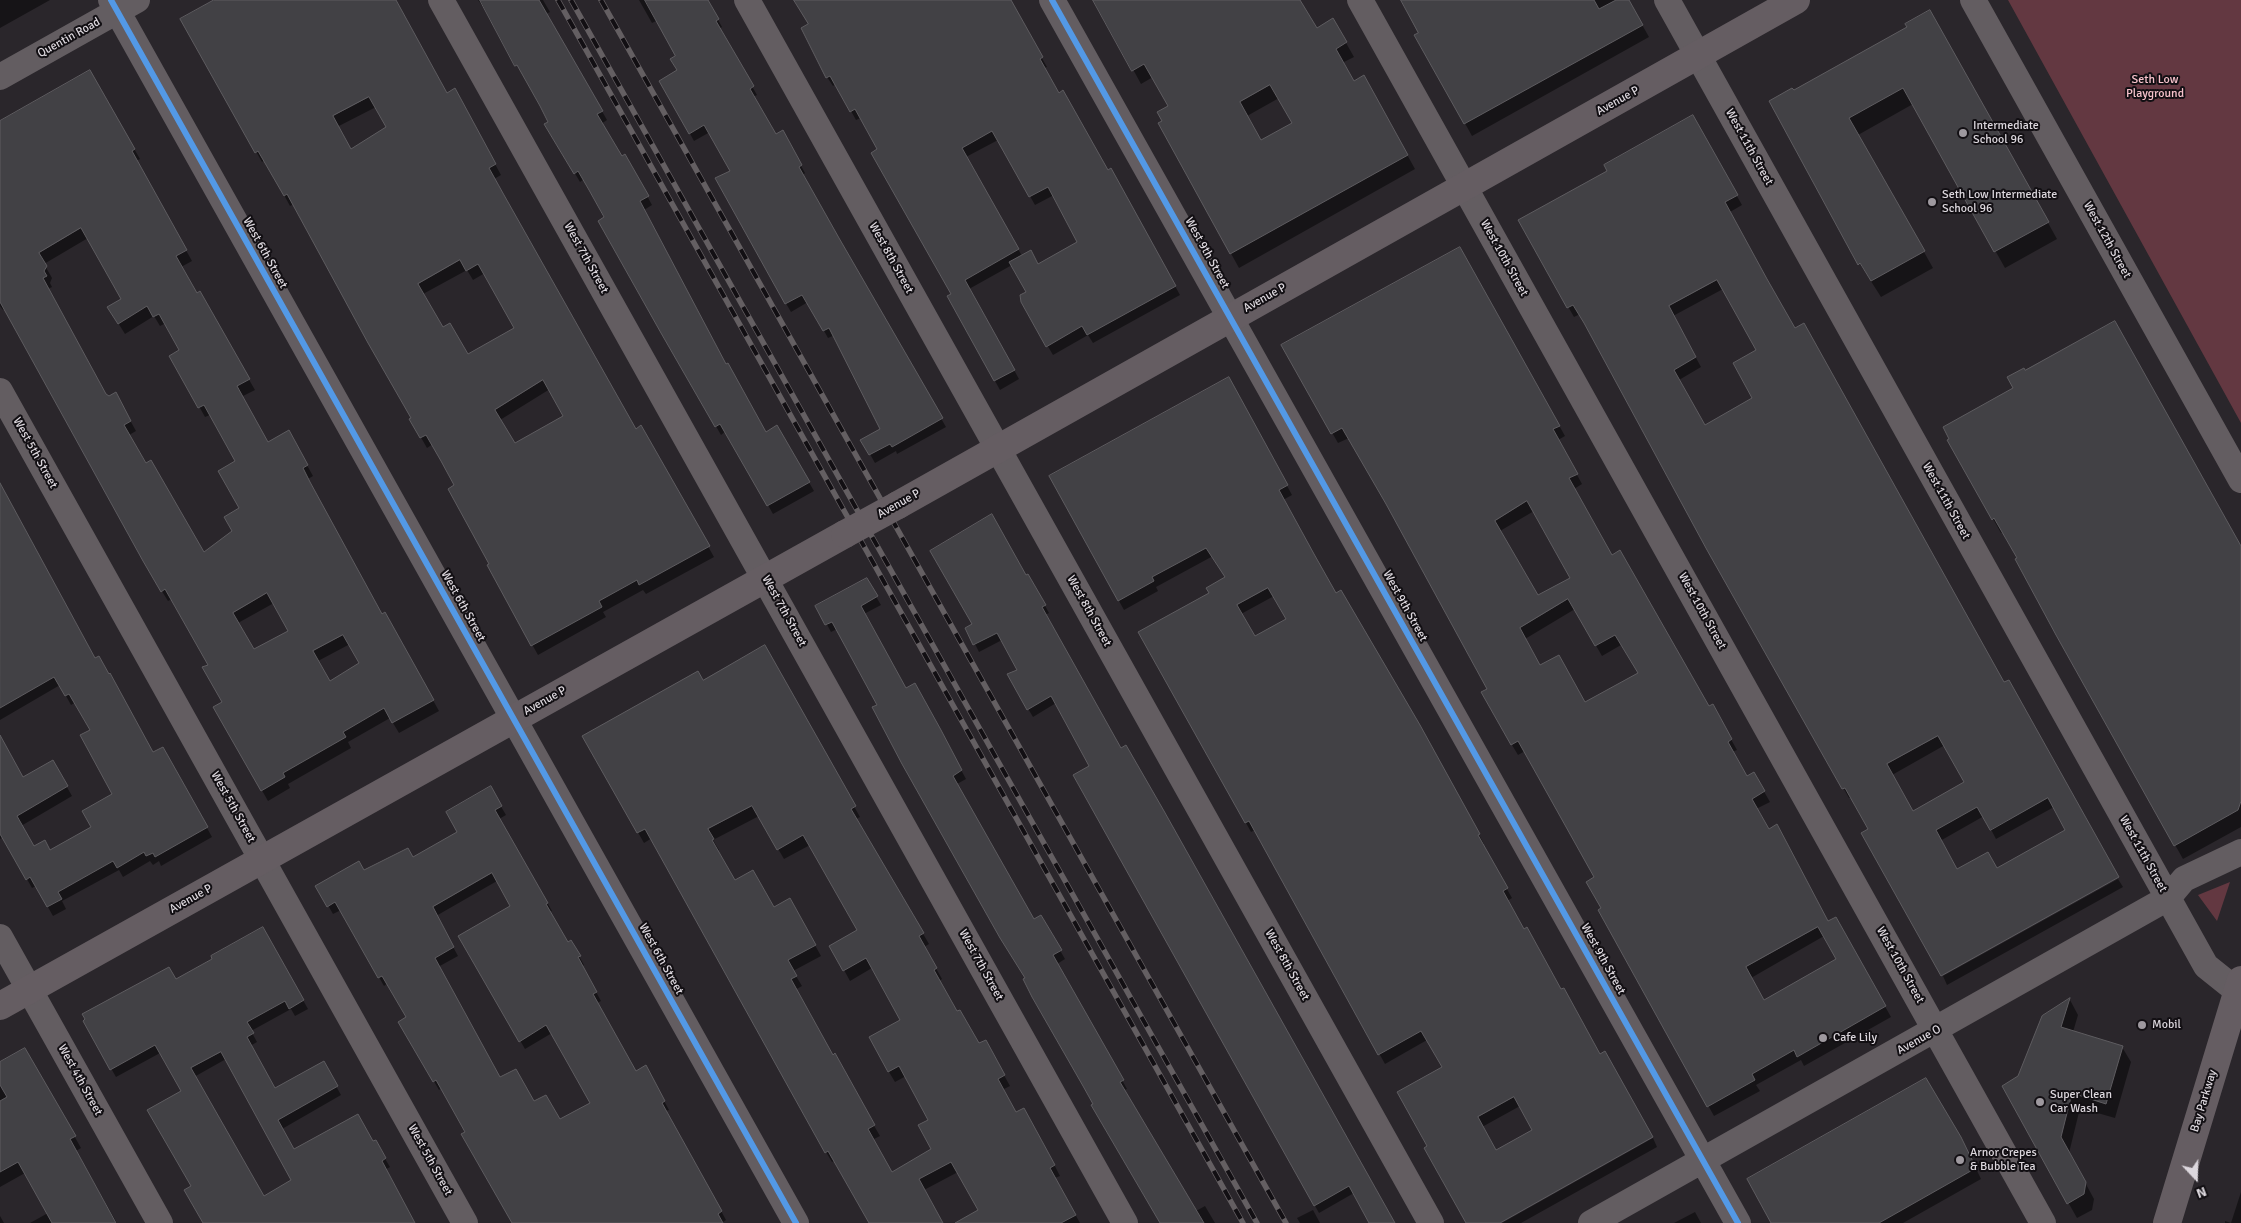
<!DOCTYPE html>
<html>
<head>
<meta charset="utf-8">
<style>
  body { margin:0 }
  #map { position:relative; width:2241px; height:1223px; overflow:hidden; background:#2a262b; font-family:Signika,sans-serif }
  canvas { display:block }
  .north { position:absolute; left:2171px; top:1153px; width:50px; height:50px; -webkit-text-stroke:4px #120f13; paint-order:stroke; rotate:159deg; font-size:14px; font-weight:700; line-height:20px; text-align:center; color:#dcd7dd }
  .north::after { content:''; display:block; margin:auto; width:18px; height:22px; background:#dcd7dd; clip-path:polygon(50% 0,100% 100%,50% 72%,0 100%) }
</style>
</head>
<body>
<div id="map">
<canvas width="2241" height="1223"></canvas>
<div class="north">N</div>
</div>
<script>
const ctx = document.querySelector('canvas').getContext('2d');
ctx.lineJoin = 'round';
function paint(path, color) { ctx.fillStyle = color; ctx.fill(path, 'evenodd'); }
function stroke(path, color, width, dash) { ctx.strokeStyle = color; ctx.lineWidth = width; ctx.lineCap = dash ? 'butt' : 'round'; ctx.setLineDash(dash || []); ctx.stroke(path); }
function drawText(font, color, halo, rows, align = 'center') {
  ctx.font = font + ' Signika,sans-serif'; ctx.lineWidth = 4; ctx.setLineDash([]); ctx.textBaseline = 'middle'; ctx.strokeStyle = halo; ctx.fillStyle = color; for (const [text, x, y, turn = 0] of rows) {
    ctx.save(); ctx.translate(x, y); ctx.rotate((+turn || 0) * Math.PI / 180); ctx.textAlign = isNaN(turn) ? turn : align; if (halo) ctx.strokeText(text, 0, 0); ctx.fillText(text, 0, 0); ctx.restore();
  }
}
const green = new Path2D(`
  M2008,0H2241V423Z
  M2230,882L2217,921L2198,895Z`);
const shadow = new Path2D(`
  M0,0H50L0,28Z
  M217,0H394L446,95L460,100L501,175L494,179L635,430L641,427L714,557L646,594L643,590L603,612L606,617L538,655L488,566L491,564L456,486L433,444L427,448L411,420L413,418L294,204L290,206L265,160L262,162L182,20ZM376,107L388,128L351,150L337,127ZM467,270L473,280L485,273L516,328L467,356L443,328L423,294ZM550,389L565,416L514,445L500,420Z
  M478,0H543L550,12L546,14L607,120L601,124L621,158L625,156L652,205L644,210L726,366L766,433L777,427L814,491L773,514L726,431L721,435L662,332L584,179L580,182L551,133L550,122L491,18Z
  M639,0H707L722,27L719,29L757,95L753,97L775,136L782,132L805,173L803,175L843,248L946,427L897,454L896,451L875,463L862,440L882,429L846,361L848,360L835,335L828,338L808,302L791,312L767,271L731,171L710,132L694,141L661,81L679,71L677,57L658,20L652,23Z
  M795,0H1008L1047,67L1044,68L1107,172L1111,170L1180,295L1093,343L1088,335L1053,355L1022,302L1027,293L1012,265L969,289L1019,379L1000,390L949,297L953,295L879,150L861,118L856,120L836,84L833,86L827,77L809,25ZM998,140L1035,205L1054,195L1079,242L1038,266L1022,256L966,157Z
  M1102,0H1298L1316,30L1333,20L1354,57L1342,63L1354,83L1364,77L1415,169L1239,268L1159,123L1163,121L1169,106L1153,77L1141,84L1098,5ZM1279,98L1293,124L1261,142L1247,116Z
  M1402,0H1628L1649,37L1472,136L1416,35L1420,33Z
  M1930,11L2057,239L2005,268L1913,104L1858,135L1933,268L1881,297L1860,264L1771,101L1794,92L1909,27Z
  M89,71L140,159L136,161L192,261L181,267L196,294L199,293L255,390L241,397L267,443L288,431L313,476L308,479L382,615L385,614L439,711L399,733L390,718L348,742L351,748L288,784L290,788L268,801L215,708L224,703L210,666L172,599L168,601L150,572L5,309L3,310L0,306V122ZM88,238L123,299L115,318L125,334L154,316L160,326L166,323L181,350L171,356L205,417L210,415L237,462L241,509L234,532L204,554L129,435L136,431L121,404L106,395L48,289L52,287L50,283L52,278L44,264ZM274,603L289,631L254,651L238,623ZM350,644L361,664L330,682L318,661Z
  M1692,117L1742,205L1730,212L1772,290L2117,877L1941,974L1852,797L1849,798L1708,549L1580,314L1574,317L1519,221L1609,171ZM1723,289L1758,350L1754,398L1705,426L1679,380L1701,367L1673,316ZM1945,745L1966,783L1913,812L1892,775ZM2054,807L2067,830L1997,870H1957L1940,841L1984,816L1996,839Z
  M1459,248L1565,436L1558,440L1582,484L1574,489L1612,557L1708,708L1718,716L1737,750L1732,752L1747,778L1754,774L1770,802L1756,809L1828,922L1835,918L1891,1017L1804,1066L1801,1060L1756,1085L1760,1091L1714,1116L1599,910L1602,909L1596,878L1525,751L1518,755L1512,745L1483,692L1489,689L1388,505L1349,438L1338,443L1283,346ZM1534,511L1572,579L1538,597L1500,531ZM1575,609L1602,656L1621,645L1639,673L1585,704L1540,667L1525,639ZM1824,936L1837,960L1763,1002L1751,978Z
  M1229,379L1292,495L1283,500L1336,594L1425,736L1484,844L1482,845L1512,898L1507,901L1524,931L1600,1056L1497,1223H1468L1428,1146L1443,1068L1427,1040L1385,1064L1255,830L1251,832L1140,633L1211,593L1226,578L1213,556L1156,587L1158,591L1124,610L1050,476ZM1274,596L1288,620L1254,638L1241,614ZM1520,1106L1534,1130L1496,1152L1482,1127Z
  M1949,441L2241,547V827L2183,859L2065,649L2003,532L2001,533Z
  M0,483L95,660L153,754L163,749L212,837L161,866L159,861L153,865L150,861L123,877L119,870L62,901L66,909L53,916L36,886L32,888L3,837L0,839V749L23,778L52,761L72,796L21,826L33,848L50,852L93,828L114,795L91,730L76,702L71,705L60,685L0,720Z
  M1028,575L1049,613L1045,615L1121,750L1393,1223H1371L1354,1193L1319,1213L1075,775L1091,766L1056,703L1033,717L1008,675L1019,671L1002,640L979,652L975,644L974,625Z
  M866,580L881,605L864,614L905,690L919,693L966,779L957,784L1033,920L1040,916L1065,959L1057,964L1127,1089L1124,1090L1196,1211L1205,1206L1215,1223H1162L1094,1105L837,629L831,632L817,606Z
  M764,647L860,817L856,819L929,944L924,947L942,979L939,981L957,1013L979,1045L985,1041L1010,1086L1002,1090L1016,1114L1041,1139L1060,1176L1055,1178L1080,1223H958L979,1210L958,1172L924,1190L942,1223H870L835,1161L832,1162L826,1152L652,838L644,843L584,737L703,681ZM759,816L784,859L810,845L859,930L831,946L850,981L872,968L901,1020L889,1072L895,1082L906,1076L930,1120L933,1150L891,1173L872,1140L880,1136L795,990L802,986L793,971L821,956L790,900L773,909L734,882L717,851L719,850L713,840Z
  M490,788L506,815L499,819L552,911L550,912L567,944L571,942L584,965L582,966L601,1001L597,1003L636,1072L650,1075L669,1110L666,1111L726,1220L722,1223H513L442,1088L439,1090L400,1022L408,1018L388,983L384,986L341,910L333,914L317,886L413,859L459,832ZM497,881L512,906L460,936L525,1049L552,1033L592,1104L560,1121L500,1079L438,967L458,956L436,916Z
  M2118,879L2123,887L1947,985L1943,976Z
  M263,929L308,1009L295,1016L291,1009L251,1031L257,1042L250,1046L275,1090L323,1063L341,1095L282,1129L294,1151L375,1142L390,1167L385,1170L415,1223H205L192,1187L182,1091L160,1053L116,1077L84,1021L175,980ZM226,1059L293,1181L263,1197L194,1077Z
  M2070,1000L2078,1015L2073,1032L2122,1047L2131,1062L2115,1118L2080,1108L2069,1153L2094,1199L2092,1210L2077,1218L2003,1087L2019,1077L2043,1017Z
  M25,1049L81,1148L76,1151L117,1223H30L48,1213L25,1173L0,1187V1064Z
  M1653,1138L1657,1147L1521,1223H1502Z
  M1966,1148L1981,1179L1903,1223H1772Z
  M2241,1192V1223H2225V1221L2231,1223Z
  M1313,1210L1320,1223H1300L1297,1218Z
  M1695,1212L1701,1223H1674Z
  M0,1216L4,1223H0Z`);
const building = new Path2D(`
  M214,0H396L447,93L455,88L496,164L489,168L504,195L636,429L641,425L710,546L639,585L637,580L599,601L602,607L531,646L487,565L489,564L448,489L454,485L441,461L426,435L420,438L409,419L411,418L368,343L287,194L284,196L258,151L255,153L180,19ZM369,97L386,127L351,149L333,116ZM460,260L466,271L478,264L514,328L468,354L450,323L443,327L418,284ZM543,380L563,416L515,443L495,410Z
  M480,0H539L603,111L597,114L622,156L625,154L649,196L640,201L726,364L728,363L766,432L777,425L810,482L767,506L720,424L715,427L661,333L598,221L604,217L589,190L578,171L574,174L544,124L548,122L540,106L517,65L515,66Z
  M645,0H708L719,19L716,21L754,86L750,89L776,134L783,130L802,165L799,167L839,238L943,418L892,447L890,444L869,455L860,440L880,429L829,328L823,331L802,295L785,304L715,178L730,171L704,125L689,134L659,81L677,70L670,59L675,56Z
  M794,0H1011L1043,57L1040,59L1059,93L1063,90L1108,170L1111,168L1176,286L1087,335L1082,326L1046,347L1021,302L1020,295L1026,292L1009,262L1031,250L1038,264L1077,242L1048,187L1029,197L992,131L962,148L1019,249L965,280L1015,370L994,381L947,296L951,294L871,153L877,149L855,109L850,112L830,76L826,78L801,28L808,24Z
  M1093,0H1300L1317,28L1333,18L1347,42L1336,49L1354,81L1364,75L1408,155L1230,254L1158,123L1162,121L1157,112L1168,106L1144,64L1132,71ZM1270,85L1292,123L1261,140L1240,102Z
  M1401,0H1594L1599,9L1616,0H1629L1643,25L1464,124L1414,35L1418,33Z
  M1930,10L2049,222L1994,252L1903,88L1849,118L1925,251L1871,281L1860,263L1858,265L1769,101L1792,88L1794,90L1907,27L1905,24Z
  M90,70L135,149L132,151L187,250L176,256L197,293L200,291L250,379L237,386L268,442L289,430L308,465L303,468L310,482L382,614L385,612L434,700L392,723L384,708L343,732L346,737L283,773L285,777L261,791L213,707L222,702L202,667L208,665L165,589L161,592L143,561L0,302V121ZM81,228L121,299L107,307L118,324L147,306L153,317L159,314L179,350L169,356L198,408L204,405L235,461L218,471L239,508L224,517L232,531L204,552L151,460L146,463L124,425L131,421L116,392L109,396L106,394L43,278L47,276L44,271L47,266L39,253ZM267,593L288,631L254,649L233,613ZM343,635L359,663L330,681L313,651Z
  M1693,115L1738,195L1725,202L1767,279L1795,328L1804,323L2004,682L2009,680L2119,877L1941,976L1861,833L1868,829L1845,788L1842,789L1707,550L1584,323L1573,305L1567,308L1518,220L1607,171L1604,165ZM1717,280L1756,350L1733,363L1752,398L1705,425L1674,370L1696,357L1669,306ZM1938,736L1964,782L1913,811L1887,764ZM2048,798L2065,830L1997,868L1988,852L1957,869L1936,830L1977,807L1990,830Z
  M1460,247L1560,426L1553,429L1578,474L1569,478L1612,555L1620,550L1709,706L1713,704L1732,739L1728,742L1747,776L1754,772L1765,791L1752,799L1769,829L1777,824L1828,921L1836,917L1886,1006L1797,1057L1794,1050L1752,1074L1755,1080L1707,1107L1598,910L1601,908L1586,882L1594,877L1518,741L1511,745L1481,692L1487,689L1386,504L1342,428L1331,434L1281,345ZM1527,501L1570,578L1538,595L1495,521ZM1568,599L1595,646L1615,635L1638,673L1585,702L1559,655L1540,665L1520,628ZM1818,927L1836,959L1764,1000L1746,967Z
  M2115,321L2241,546V801L2238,810L2174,846L2056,635L2015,559L2017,558L1994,518L1992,520L1947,440L1949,439L1943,427L2013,388L2007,377L2024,368L2025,370Z
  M1229,377L1288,485L1279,490L1314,554L1336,593L1341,590L1420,725L1480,834L1478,835L1508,888L1503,891L1524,929L1527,927L1561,989L1564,988L1600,1054L1605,1051L1653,1137L1500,1223H1466L1424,1148L1427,1146L1397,1092L1442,1067L1421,1031L1378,1055L1249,821L1245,823L1138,632L1209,593L1206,588L1225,577L1206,548L1152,577L1154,581L1118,601L1049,476ZM1268,588L1286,619L1255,636L1237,605ZM1514,1097L1532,1130L1496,1150L1478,1117Z
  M0,483L95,658L99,656L109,674L110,673L153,752L163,747L208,827L155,857L153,853L146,856L144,852L117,868L113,861L58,892L62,899L47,907L30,877L26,880L0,834V735L23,777L53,760L68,786L17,816L34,846L45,840L50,850L91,827L82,811L112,794L80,735L90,730L69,694L65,696L54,677L0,708Z
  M992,514L1026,575L1028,574L1046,605L1042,607L1121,748L1126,745L1164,811L1395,1223H1369L1349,1186L1314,1206L1073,775L1089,766L1051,696L1027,710L1007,674L1017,670L997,633L973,645L965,628L972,624L930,551Z
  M867,578L878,596L861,606L906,688L915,683L941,730L962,770L953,776L1034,919L1041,915L1062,950L1053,955L1124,1080L1120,1082L1204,1223H1160L1091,1105L1093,1104L1083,1086L1032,997L1023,979L1025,978L1000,938L902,764L872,707L877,705L832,622L825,625L815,606Z
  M765,645L856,806L851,809L924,933L919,936L937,968L934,970L957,1011L960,1010L979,1043L986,1040L1005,1075L998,1079L1016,1112L1024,1108L1055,1165L1050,1168L1076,1215L1061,1223H955L978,1210L951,1162L919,1179L943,1223H869L828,1151L825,1153L645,829L637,833L582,736L698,671L703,680ZM752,806L777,850L803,835L857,930L829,946L843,971L866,958L900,1020L869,1037L888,1072L899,1066L928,1120L918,1125L931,1149L892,1172L868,1129L875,1125L835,1053L833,1055L791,979L797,976L788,960L816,945L790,898L774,907L753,870L735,880L712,840L714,839L708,829Z
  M491,786L502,806L495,810L548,903L546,904L568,942L571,940L581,956L578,957L597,992L593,994L636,1071L646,1065L665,1101L662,1103L722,1211L718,1214L723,1223H512L461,1134L465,1132L436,1080L433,1082L398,1022L406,1017L382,976L378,978L335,902L327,907L315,886L359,861L364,870L408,848L413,857L457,832L446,812ZM492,873L510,906L458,936L519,1042L546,1025L567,1062L590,1103L560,1119L546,1095L534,1101L516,1069L500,1077L435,958L454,947L433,907Z
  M263,927L304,1000L289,1009L285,1001L247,1022L254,1033L247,1037L275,1088L324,1061L338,1086L278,1120L294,1149L358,1114L373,1141L376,1140L386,1158L382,1161L415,1223H203L184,1190L191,1186L147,1110L181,1091L155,1045L110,1070L83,1021L85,1019L82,1014L169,967L176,979L212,959L211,956ZM221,1052L291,1180L264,1196L191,1068Z
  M2070,998L2061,1027L2123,1046L2106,1104L2072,1093L2061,1137L2086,1182L2084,1194L2067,1204L2002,1086L2018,1076L2042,1016Z
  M25,1048L76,1136L70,1139L116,1223H52L18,1162L0,1172V1101L7,1097L0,1085V1062Z
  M1926,1078L1961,1137L1976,1168L1879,1223H1771L1747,1179Z`);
const street = new Path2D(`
  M111,0L796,1223
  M441,0L1125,1223
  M747,0L1431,1223
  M1052,0L1738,1223
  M1360,0L2043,1223
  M1667,0L2206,966L2241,994
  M1973,0L2241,480
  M0,77L137,0
  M0,391L465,1223
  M0,937L160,1223
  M1591,1223L2168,898L2184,879L2241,852`);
const primary = new Path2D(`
  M898,505L1796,0
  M0,1006L845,534
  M2167,1223L2241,980`);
const rail = new Path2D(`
  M558,0L1243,1223
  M571,0L1257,1223
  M601,0L1286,1223`);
const primaryBridge = new Path2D(`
  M845,534L898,505`);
const cycleway = new Path2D(`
  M111,0L796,1223
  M1052,0L1738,1223`);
const markers = [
  [1963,133,5,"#9e999f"],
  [1932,202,5,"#9e999f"],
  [2142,1025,5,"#9e999f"],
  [1823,1038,5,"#9e999f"],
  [2040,1102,5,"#9e999f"],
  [1960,1160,5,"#9e999f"]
];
const streetNames = [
  ["Quentin Road",69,38,-29],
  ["Avenue P",1618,101,-29],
  ["West 11th Street",1749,147,61],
  ["West 12th Street",2107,240,61],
  ["West 6th Street",265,253,61],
  ["West 9th Street",1207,253,61],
  ["West 7th Street",586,258,61],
  ["West 8th Street",891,258,61],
  ["West 10th Street",1504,258,61],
  ["Avenue P",1265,298,-29],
  ["West 5th Street",35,453,61],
  ["West 11th Street",1946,501,61],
  ["Avenue P",899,504,-29],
  ["West 6th Street",463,606,61],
  ["West 9th Street",1405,606,61],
  ["West 7th Street",784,611,61],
  ["West 8th Street",1089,611,61],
  ["West 10th Street",1702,611,61],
  ["Avenue P",545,701,-29],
  ["West 5th Street",233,807,61],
  ["West 11th Street",2143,854,61],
  ["Avenue P",191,899,-29],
  ["West 6th Street",661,959,61],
  ["West 9th Street",1603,959,61],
  ["West 7th Street",981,965,61],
  ["West 8th Street",1287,965,61],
  ["West 10th Street",1900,965,61],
  ["Avenue O",1919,1040,-29],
  ["West 4th Street",80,1080,61],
  ["Bay Parkway",2204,1101,-73],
  ["West 5th Street",430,1160,61]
];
const parkNames = [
  ["Seth Low",2155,80],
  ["Playground",2155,94]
];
const poiNames = [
  ["Intermediate",1973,126],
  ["School 96",1973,140],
  ["Seth Low Intermediate",1942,195],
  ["School 96",1942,209],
  ["Mobil",2152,1025],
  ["Cafe Lily",1833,1038],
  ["Super Clean",2050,1095],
  ["Car Wash",2050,1109],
  ["Arnor Crepes",1970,1153],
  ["& Bubble Tea",1970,1167]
];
paint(green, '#633841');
paint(shadow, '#0007');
paint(building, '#424145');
stroke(building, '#5e5c60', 1);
stroke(street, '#635d61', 26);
stroke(primary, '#655d62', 28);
stroke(rail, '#645f62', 5.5);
stroke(rail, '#120f13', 4, [11]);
stroke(primaryBridge, '#655d62', 28);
stroke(cycleway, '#5399e6', 6);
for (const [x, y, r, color] of markers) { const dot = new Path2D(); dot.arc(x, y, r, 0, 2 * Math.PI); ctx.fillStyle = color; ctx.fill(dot); stroke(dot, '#120f13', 2); }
drawText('12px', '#dcd7dd', '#120f13', streetNames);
drawText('12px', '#f7c2cb', '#120f13', parkNames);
drawText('12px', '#dcd7dd', '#120f13', poiNames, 'left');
</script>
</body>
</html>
